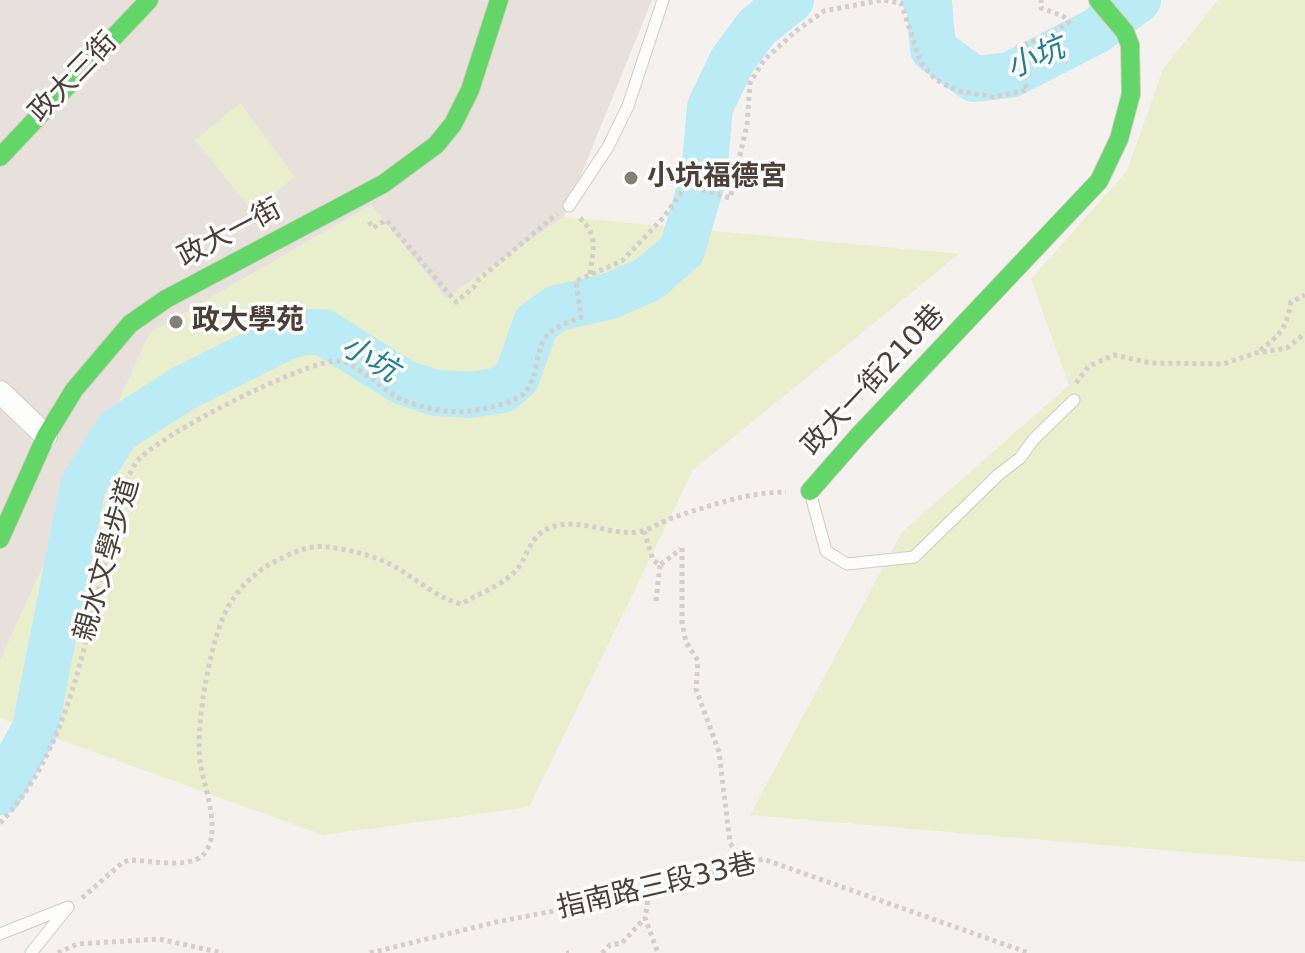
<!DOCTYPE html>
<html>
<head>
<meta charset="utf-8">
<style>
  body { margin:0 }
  canvas { display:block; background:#f4f1ee }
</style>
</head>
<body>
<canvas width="1305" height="953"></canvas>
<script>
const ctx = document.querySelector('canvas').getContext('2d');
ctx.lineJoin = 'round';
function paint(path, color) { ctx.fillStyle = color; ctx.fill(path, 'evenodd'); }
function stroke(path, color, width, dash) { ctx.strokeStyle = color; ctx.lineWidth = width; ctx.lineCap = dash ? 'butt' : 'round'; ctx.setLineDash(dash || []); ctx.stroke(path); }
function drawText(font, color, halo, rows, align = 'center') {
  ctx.font = font + ' "DejaVu Sans","Noto Sans TC",sans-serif'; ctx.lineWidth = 7; ctx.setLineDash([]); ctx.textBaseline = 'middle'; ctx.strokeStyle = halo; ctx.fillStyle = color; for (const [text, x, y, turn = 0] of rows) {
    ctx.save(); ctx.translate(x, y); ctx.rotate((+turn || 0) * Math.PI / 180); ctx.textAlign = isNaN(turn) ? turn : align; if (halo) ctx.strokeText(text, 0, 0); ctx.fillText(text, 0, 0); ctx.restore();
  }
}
const residential = new Path2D(`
  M0,0H652L564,217L446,298L371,205L150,333L0,661Z`);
const green = new Path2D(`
  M1218,0H1305V862L750,815L902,532L1069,385L1031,279L1127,171L1163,69Z
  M240,103L295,177L283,186L257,217L195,140Z
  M371,205L446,298L564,217L959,254L693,470L529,807L323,835L0,718V661L150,333Z`);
const parking = new Path2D(`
  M9,0H120L70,56Z`);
const river = new Path2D(`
  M925,0L929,3L933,49L974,79L1010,75L1096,31L1138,0
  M0,792L35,729L83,485L118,430L184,388L282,339L303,332H323L403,382L436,393L470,395L502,390L517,377L536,323L557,308L607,297L649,279L682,250L704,175L710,107L732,61L757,27L791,0`);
const path = new Path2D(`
  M687,185L730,198L747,125L750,83L764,60L796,31L824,11L882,0L901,3L921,63L936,80L958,91L994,97L1027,90L1018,47L1047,37L1069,22L1063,16L1041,8V0
  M580,218C599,237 593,250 590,274
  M369,222L373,228L386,220L456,302L474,287L478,280L557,214
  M1260,350C1281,335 1286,328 1291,302L1305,295
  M1076,383L1089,366L1114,355L1151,363L1223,364L1256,353L1287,348L1305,333
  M644,531L653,560L660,565L681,549
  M682,548V622L686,642L698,661L696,689L719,752L730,843L746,864
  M656,601L660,565
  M0,823C68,754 85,640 108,550C115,525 121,485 136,463C152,438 309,358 339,361C350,362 361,372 371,378C380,385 390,394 401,399C420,408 451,414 472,411C486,408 512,404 523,394C542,377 532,344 553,330C561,324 572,321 581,317L576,281L622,261L663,218L687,185L689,167L687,161
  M649,893L645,918L658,953
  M82,898L123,862L131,860C149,861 189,868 202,856C224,835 204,788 200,762C195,725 211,632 231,602C241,586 255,573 270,564C288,555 307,544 328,547C351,550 377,556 397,568C419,581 436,597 461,604C478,594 506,584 518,568C528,554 530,538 547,529C576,515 608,536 638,532C650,530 661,522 672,518C709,506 747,492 786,492
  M58,953L77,944L159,939L223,953
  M370,953L496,922L649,893L763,859L1029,953
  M566,953H569
  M602,953L610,945L622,943L645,918`);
const lane = new Path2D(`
  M569,206L608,147L628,106L663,0
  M810,492L826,551L847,564L914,557L998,475L1020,458L1034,439L1074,400
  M0,934L68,907L31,953`);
const street = new Path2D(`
  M0,392L46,436`);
const fast = new Path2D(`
  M0,157L149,0
  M810,491L859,435L1099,181L1119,139L1131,94L1130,45L1125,32L1098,0
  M0,539L46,436L74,390L130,324L166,299L383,184L436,145L453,124L470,90L499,0`);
const markers = [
  [631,178,8,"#877d77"],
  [176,322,8,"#877d77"]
];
const streetNames = [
  ["政大三街",74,78,-46],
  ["政大一街",230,234,-28],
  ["政大一街210巷",874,381,-47],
  ["親水文學步道",108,560,-74],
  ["指南路三段33巷",657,887,-13]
];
const poiNames = [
  ["小坑福德宮",647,178],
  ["政大學苑",192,322]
];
const waterNames = [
  ["小坑",1036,59,-23],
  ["小坑",369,360,31]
];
paint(residential, '#e8e1db');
paint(green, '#e9efcc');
paint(parking, '#e6e1df');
stroke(river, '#bbebf5', 46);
stroke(lane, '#d1cdc9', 13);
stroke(street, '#d1cdc9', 24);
stroke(fast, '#d5cdc5', 20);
stroke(path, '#d4cfcc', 5, [4, 4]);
stroke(lane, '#fdfdfc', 11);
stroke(street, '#fdfdfc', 22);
stroke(fast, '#63d668', 18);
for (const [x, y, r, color] of markers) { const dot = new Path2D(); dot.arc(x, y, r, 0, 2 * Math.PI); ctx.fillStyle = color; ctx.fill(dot); stroke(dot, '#fff', 3); }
drawText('28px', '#4c3f37', '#fff', streetNames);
drawText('bold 28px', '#4c3f37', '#fff', poiNames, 'left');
drawText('italic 30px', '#1e7f98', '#fff', waterNames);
</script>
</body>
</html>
